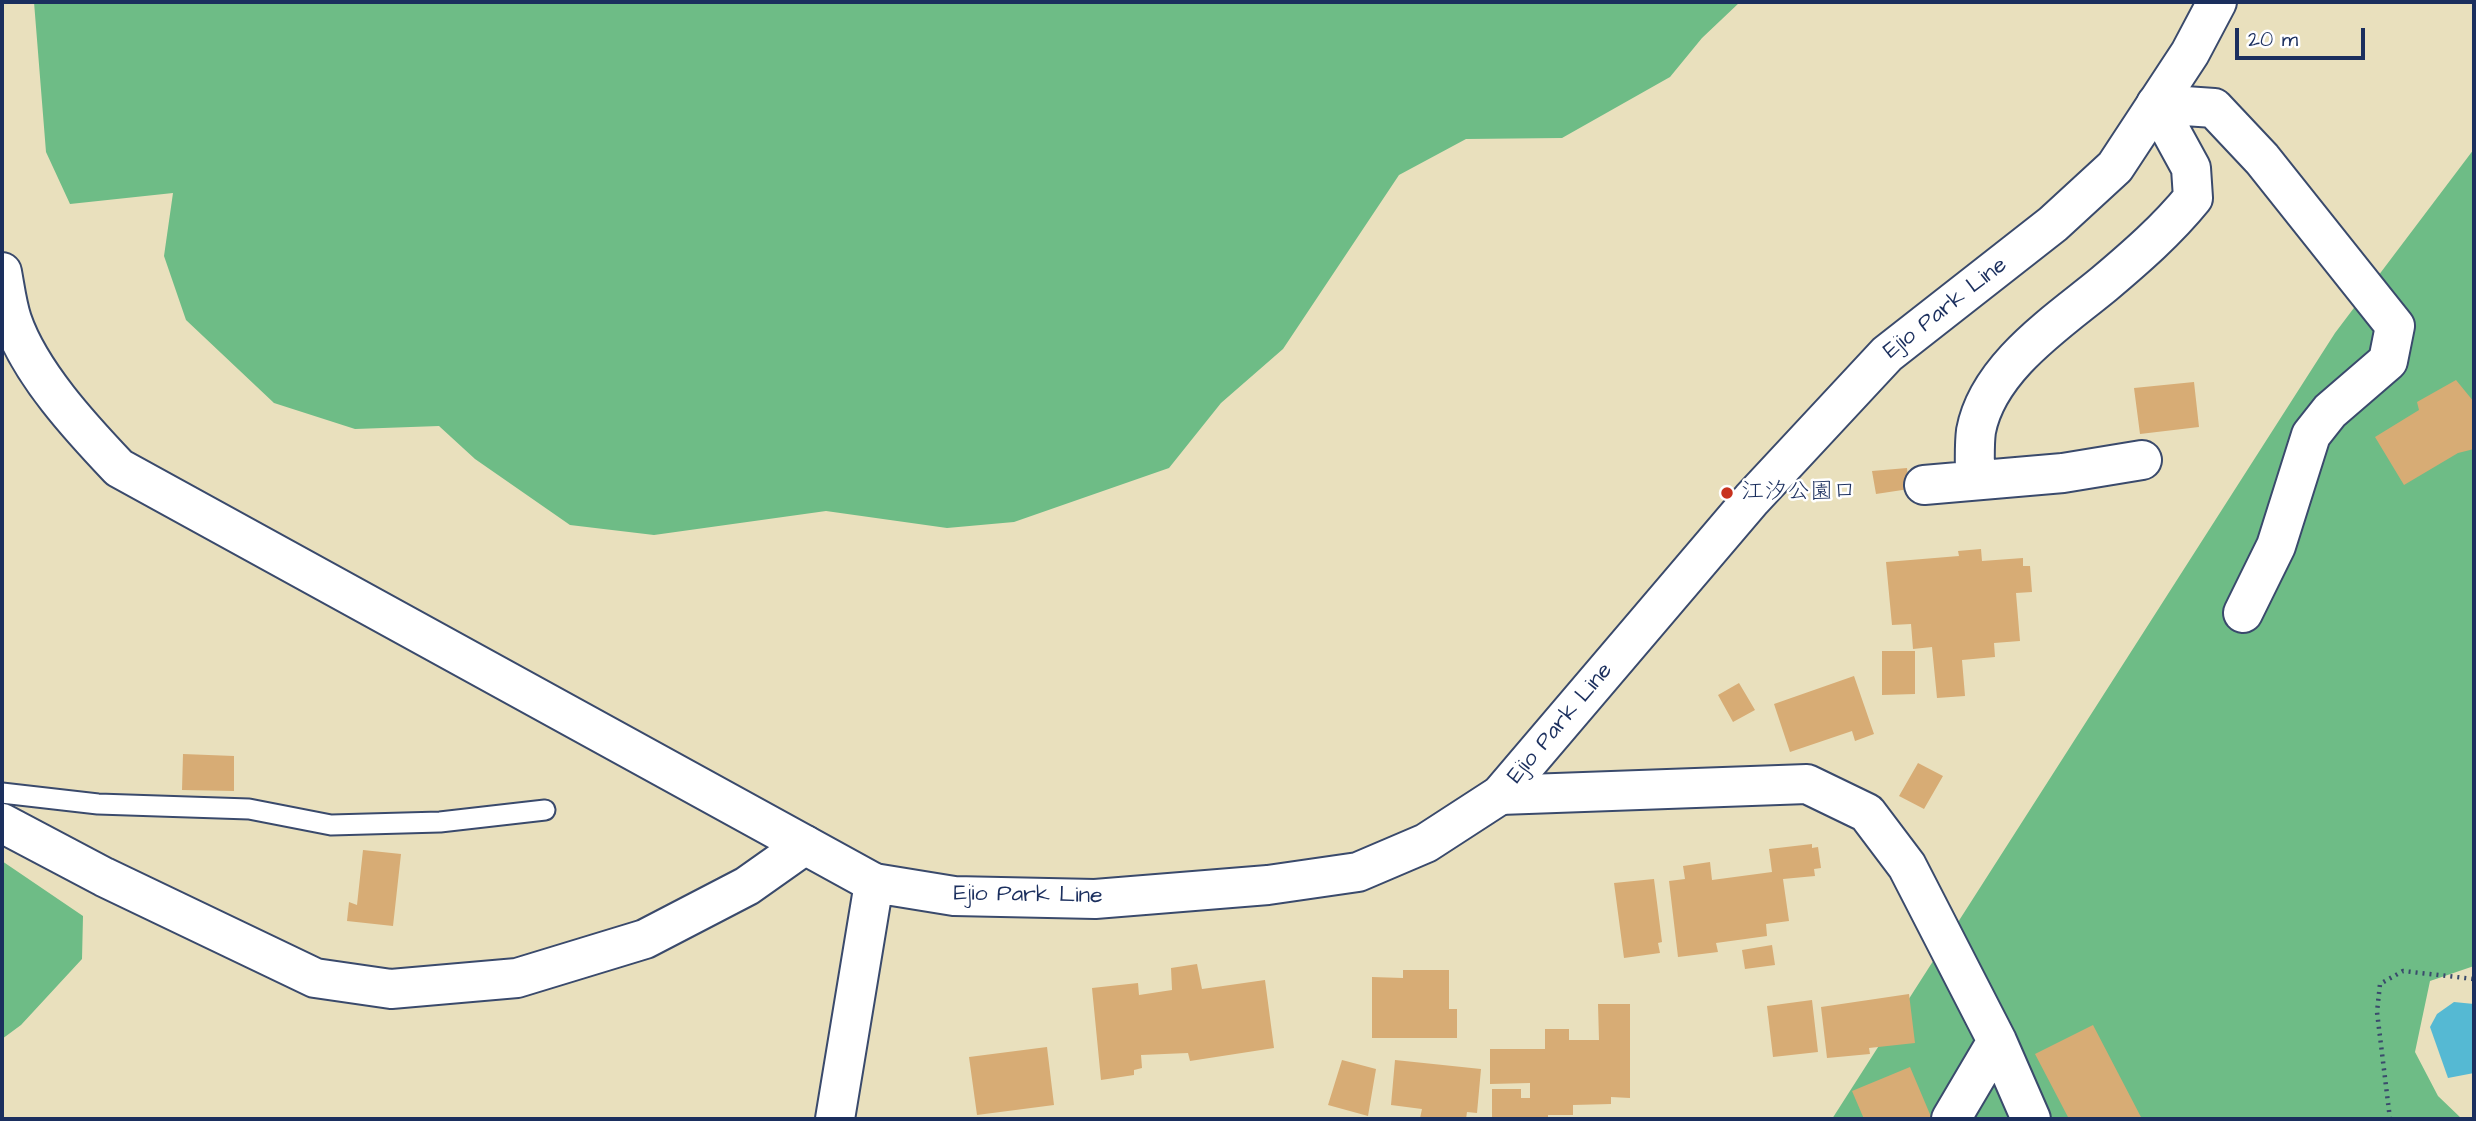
<!DOCTYPE html>
<html>
<head>
<meta charset="utf-8">
<style>
  body { margin:0 }
  #map { position:relative; width:2476px; height:1121px; overflow:hidden; background:#e9e0bd; font-family:"Architects Daughter",sans-serif }
  canvas { display:block }
  .frame { position:absolute; inset:0; border:4px solid #1b2f5e; pointer-events:none }
  .scale { position:absolute; left:2235px; top:28px; width:130px; height:32px; box-sizing:border-box; border:4px solid #1b2f5e; border-top:0; padding-left:9px; font-size:21px; line-height:24px; white-space:nowrap; color:#1b2f5e; -webkit-text-stroke:5px #fff; paint-order:stroke }
</style>
</head>
<body>
<div id="map">
<canvas width="2476" height="1121"></canvas>
<div class="frame"></div>
<div class="scale">20 m</div>
</div>
<script>
const ctx = document.querySelector('canvas').getContext('2d');
ctx.lineJoin = 'round';
function paint(path, color) { ctx.fillStyle = color; ctx.fill(path, 'evenodd'); }
function stroke(path, color, width, dash) { ctx.strokeStyle = color; ctx.lineWidth = width; ctx.lineCap = dash ? 'butt' : 'round'; ctx.setLineDash(dash || []); ctx.stroke(path); }
function drawText(font, color, halo, rows, align = 'center') {
  ctx.font = font + ' "Architects Daughter","Klee One",sans-serif'; ctx.lineWidth = 5; ctx.setLineDash([]); ctx.textBaseline = 'middle'; ctx.strokeStyle = halo; ctx.fillStyle = color; for (const [text, x, y, turn = 0] of rows) {
    ctx.save(); ctx.translate(x, y); ctx.rotate((+turn || 0) * Math.PI / 180); ctx.textAlign = isNaN(turn) ? turn : align; if (halo) ctx.strokeText(text, 0, 0); ctx.fillText(text, 0, 0); ctx.restore();
  }
}
const forest = new Path2D(`
  M34,2H1740L1702,38L1670,77L1562,138L1466,139L1399,175L1283,349L1221,403L1169,468L1014,522L947,528L826,511L654,535L570,525L475,459L439,426L355,429L274,403L186,320L164,256L173,193L70,204L46,152Z
  M2474,149V966L2430,981L2415,1052L2438,1096L2462,1119H1832L2335,333Z
  M2,861L83,916L82,959L21,1025L2,1039Z`);
const water = new Path2D(`
  M2454,1002L2474,1004V1073L2448,1078L2430,1027L2437,1014Z`);
const building = new Path2D(`
  M2456,380L2474,402V449L2458,453L2404,485L2375,437L2419,410L2417,402Z
  M2194,382L2199,427L2140,434L2134,388Z
  M1907,468L1909,489L1876,494L1872,471Z
  M1981,549L1982,561L2023,558V566H2030L2032,592L2016,593L2020,641L1994,643L1995,657L1962,660L1965,696L1937,698L1932,647L1913,649L1911,624L1892,625L1886,562L1959,556L1958,551Z
  M1882,651H1915V694L1882,695Z
  M1854,676L1874,734L1855,741L1852,731L1790,752L1774,704Z
  M1739,683L1755,710L1733,722L1718,695Z
  M183,754L234,756V791L182,790Z
  M1918,763L1943,776L1924,809L1899,796Z
  M1812,844V848L1818,847L1821,868L1814,869L1815,876L1783,879L1789,921L1766,924L1767,936L1716,943L1718,952L1678,957L1669,881L1685,879L1683,866L1710,862L1712,880L1772,872L1769,849Z
  M363,850L401,854L393,926L347,921L349,902L357,905Z
  M1654,879L1662,942L1658,943L1660,953L1624,958L1614,883Z
  M1772,945L1775,965L1745,969L1742,950Z
  M1197,964L1202,989L1265,980L1274,1048L1190,1061L1188,1053L1141,1055L1142,1068L1134,1070V1075L1101,1080L1092,988L1138,983L1139,995L1172,990L1171,968Z
  M1403,970H1449V1009H1457V1038H1372V977L1403,978Z
  M1909,994L1915,1043L1869,1048L1870,1054L1827,1058L1821,1007Z
  M1812,1000L1818,1052L1773,1057L1767,1006Z
  M1598,1004H1630V1098L1611,1097V1104L1573,1105V1115H1548V1119H1492V1089H1521V1098H1530V1083L1490,1084V1049H1545V1029H1569V1040H1599Z
  M2093,1025L2142,1119H2069L2035,1054Z
  M1047,1047L1054,1105L977,1115L969,1057Z
  M1342,1060L1376,1069L1368,1116L1328,1105Z
  M1395,1060L1481,1069L1477,1113L1467,1112L1466,1119H1431L1420,1118L1422,1109L1391,1105Z
  M1910,1067L1932,1119H1864L1852,1091Z`);
const path = new Path2D(`
  M2390,1119L2377,1012L2380,984L2403,971L2474,979`);
const service = new Path2D(`
  M2,793L98,804L249,809L331,825L440,822L545,810`);
const minor = new Path2D(`
  M2156,104L2214,108L2262,159L2395,326L2388,361L2330,411L2311,435L2276,546L2243,613
  M1975,480C1975,464 1974,446 1976,431C1988,367 2058,322 2104,284C2136,257 2167,230 2193,198L2191,168L2156,104
  M1924,485L2063,473L2142,460
  M1500,795L1807,784L1867,813L1907,866L1997,1041L2031,1119
  M2,823L104,877L315,978L391,989L517,978L645,939L747,886L805,845
  M1951,1119L1997,1041`);
const tertiary = new Path2D(`
  M2,272C5,288 7,305 12,320C30,373 81,428 119,468L874,883`);
const secondary = new Path2D(`
  M835,1119L874,883L954,896L1095,899L1268,885L1358,872L1426,843L1500,795L1752,499L1887,354L2053,224L2115,167L2190,53L2217,2`);
const markers = [
  [1727,493,7,"#c8321e"]
];
const streetNames = [
  ["Ejio Park Line",1946,309,-38],
  ["Ejio Park Line",1561,724,-50],
  ["Ejio Park Line",1028,896,1]
];
const poiNames = [
  ["江汐公園口",1741,493]
];
paint(forest, '#6ebc86');
paint(water, '#55b9d3');
paint(building, '#d7ac75');
stroke(service, '#3a4a6c', 23);
stroke(minor, '#3a4a6c', 42);
stroke(tertiary, '#3a4a6c', 42);
stroke(secondary, '#3a4a6c', 42);
stroke(path, '#3a4a6c', 4.5, [2, 5]);
stroke(service, '#fff', 19);
stroke(minor, '#fff', 38);
stroke(tertiary, '#fff', 38);
stroke(secondary, '#fff', 38);
for (const [x, y, r, color] of markers) { const dot = new Path2D(); dot.arc(x, y, r, 0, 2 * Math.PI); ctx.fillStyle = color; ctx.fill(dot); stroke(dot, '#fff', 2.5); }
drawText('23px', '#1b2f5e', '#fff', streetNames);
drawText('23px', '#1b2f5e', '#fff', poiNames, 'left');
</script>
</body>
</html>
